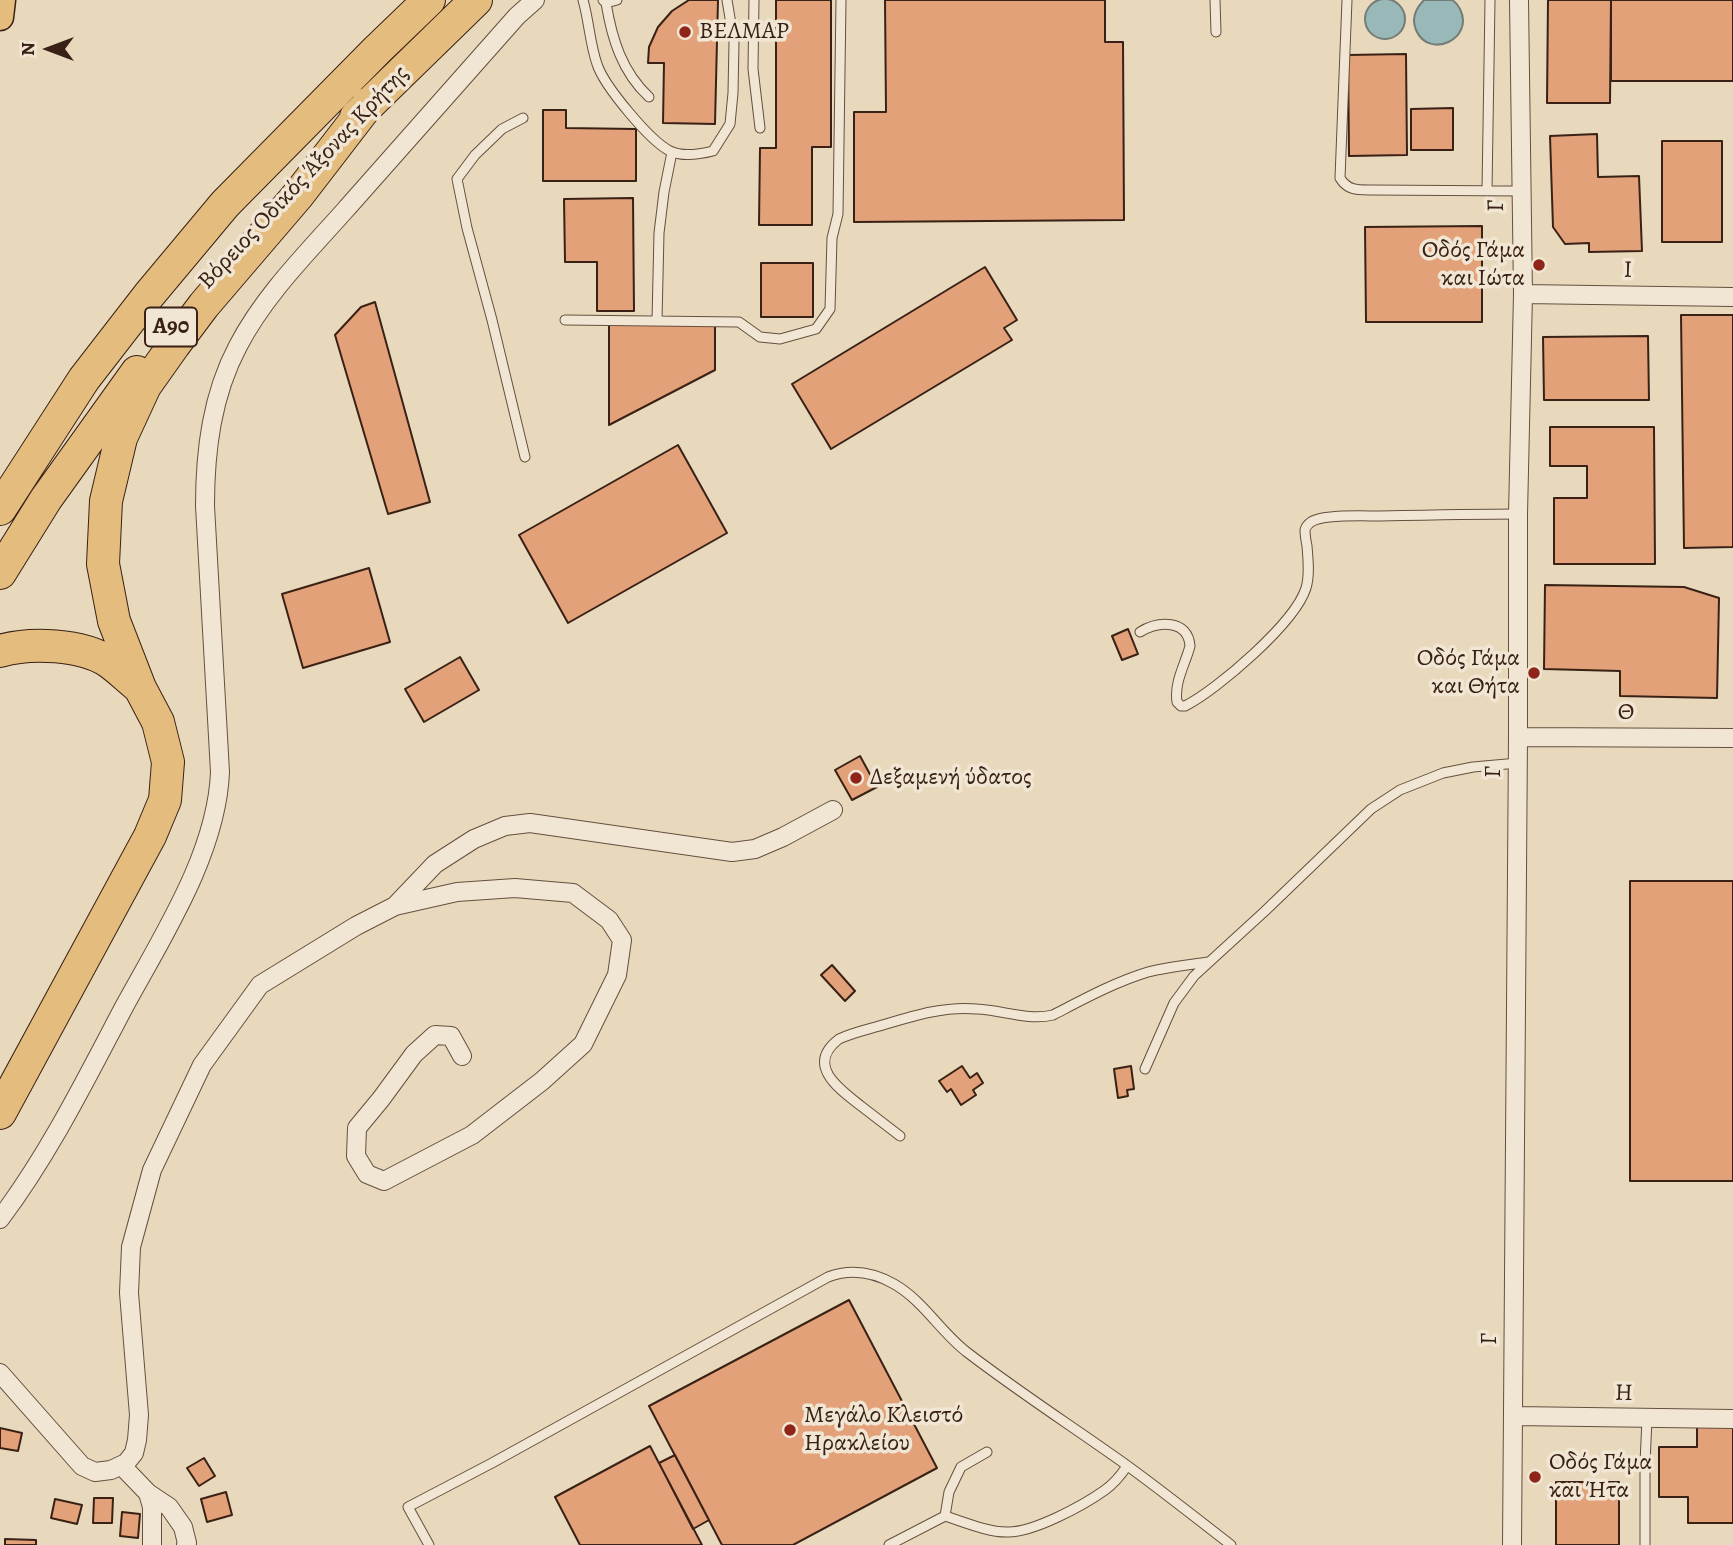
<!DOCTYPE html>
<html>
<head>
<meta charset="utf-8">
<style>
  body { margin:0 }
  #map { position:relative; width:1733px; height:1545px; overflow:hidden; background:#e8d9bc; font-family:Alegreya,serif }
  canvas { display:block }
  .north { position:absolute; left:14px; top:14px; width:70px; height:70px; -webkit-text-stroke:5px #f0e6d3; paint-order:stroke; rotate:270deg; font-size:19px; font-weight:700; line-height:28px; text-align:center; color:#392115 }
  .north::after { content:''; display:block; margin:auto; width:24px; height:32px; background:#392115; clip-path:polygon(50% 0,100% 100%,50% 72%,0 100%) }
</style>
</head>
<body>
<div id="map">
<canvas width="1733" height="1545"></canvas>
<div class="north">N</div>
</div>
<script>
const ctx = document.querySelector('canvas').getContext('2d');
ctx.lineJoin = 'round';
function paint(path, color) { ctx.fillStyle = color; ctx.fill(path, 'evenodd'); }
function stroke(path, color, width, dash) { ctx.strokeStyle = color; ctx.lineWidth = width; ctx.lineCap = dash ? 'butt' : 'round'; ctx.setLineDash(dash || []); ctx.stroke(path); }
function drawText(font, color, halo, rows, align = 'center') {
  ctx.font = font + ' Alegreya,serif'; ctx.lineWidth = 7; ctx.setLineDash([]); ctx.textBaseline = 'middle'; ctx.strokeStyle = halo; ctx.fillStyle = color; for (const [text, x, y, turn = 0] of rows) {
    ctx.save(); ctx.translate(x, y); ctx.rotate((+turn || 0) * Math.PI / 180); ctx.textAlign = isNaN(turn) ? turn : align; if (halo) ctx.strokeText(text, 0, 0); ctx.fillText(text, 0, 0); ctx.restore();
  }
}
const water = new Path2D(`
  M1365 19a20 20 0 1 1 40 0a20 20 0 1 1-40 0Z
  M1424,0C1432,0 1445,0 1452,0C1456,2 1458,5 1460,9C1475,39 1429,60 1416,30C1411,18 1416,8 1424,0Z`);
const building = new Path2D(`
  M689,0H718L715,124L663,123L664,63H648L649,47L658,27L672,11Z
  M776,0H831V147H812V225H759L760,148H776Z
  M885,0H1105V42H1123L1124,220L854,222V112H886Z
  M1548,0H1611L1610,103H1547Z
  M1611,0H1733V81H1611Z
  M1406,54L1407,155L1349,156L1348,55Z
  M1453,108V150H1411V109Z
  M543,110H566V128L636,129V181H543Z
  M1597,134L1598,177L1639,176L1642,251L1589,252V243L1565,244L1553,227L1550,136Z
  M1662,141H1722V242H1662Z
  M633,198L634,311H597V262H565L564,199Z
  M1482,226V322H1366L1365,227Z
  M761,263H813V317H761Z
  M985,267L1017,320L1004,328L1012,340L831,449L792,384Z
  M375,302L430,502L388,514L335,335L361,307Z
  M1681,315H1733V547L1684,548Z
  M609,325H715V370L609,425Z
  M1648,336L1649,400H1544L1543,337Z
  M1550,427H1654L1655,564H1554V498H1587V466H1550Z
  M678,445L727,533L568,623L519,535Z
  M369,568L390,642L303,668L282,594Z
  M1545,585L1684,587L1719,598L1717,698L1620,696V671L1544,669Z
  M1128,629L1138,654L1122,660L1112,636Z
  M460,657L479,690L424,722L405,689Z
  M860,756L877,787L852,800L835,770Z
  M1630,881H1733V1181H1630Z
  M832,965L855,991L845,1001L821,975Z
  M962,1066L970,1078L977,1073L983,1083L973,1090L976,1095L961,1105L951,1089L947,1092L939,1081Z
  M1131,1066L1134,1089L1127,1090L1128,1096L1118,1098L1114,1069Z
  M849,1300L937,1468L793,1545H722L649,1406Z
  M1697,1426L1733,1427V1523H1688V1497H1659V1447H1697Z
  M0,1428L22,1433L18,1451L0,1448Z
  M650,1446L702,1545H580L555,1497Z
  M675,1455L709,1520L693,1529L659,1463Z
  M204,1458L215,1476L199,1486L187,1468Z
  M1556,1482H1619V1545H1556Z
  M226,1492L232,1515L207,1522L201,1499Z
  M94,1498H113L112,1523H93Z
  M55,1499L82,1505L77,1524L51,1518Z
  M122,1512L140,1514L138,1538L120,1536Z
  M5,1539L36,1540V1545H5Z`);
const lane = new Path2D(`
  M583,0C589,21 590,44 597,64C604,86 650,141 670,151C682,157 701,154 713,151L730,124L733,93L734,42L727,0
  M603,0L606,3C612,39 622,72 649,97
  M754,0L753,69L760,128
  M1215,0L1216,32
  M1347,0L1340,178C1348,191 1358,190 1372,190L1521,191
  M606,3L617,0
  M523,118L502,129L475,155L457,179L467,228L492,320L525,457
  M1487,191L1490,0
  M565,320L739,322L760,337L780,339L816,329L830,309L832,238L838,214L841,0
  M657,320L659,233L664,192L672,152
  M1140,632C1158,621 1188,619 1190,646C1185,665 1174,682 1177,702L1181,706H1185C1218,689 1295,623 1306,588C1310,575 1308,559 1307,546C1306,541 1305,535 1305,530C1306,526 1308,524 1311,522C1323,514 1364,516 1380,516C1426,515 1472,514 1518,514
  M1145,1069L1174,1003L1194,976L1265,911L1371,809L1400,790L1443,773L1473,767L1518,763
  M900,1136C887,1126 874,1116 861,1106C839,1089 805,1065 839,1039C854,1032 870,1029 886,1024C916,1015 946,1006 977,1009C1002,1010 1028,1021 1053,1015C1084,999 1115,982 1148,972C1167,967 1188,965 1208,962
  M945,1516L949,1492L961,1467L987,1452
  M429,1545L408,1507L492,1463L828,1277C852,1268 873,1272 894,1284C924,1301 941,1333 968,1353C1019,1392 1073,1427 1125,1464C1161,1490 1196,1518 1231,1545
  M889,1545L945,1516C964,1522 987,1532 1007,1532C1033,1533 1084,1505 1105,1490C1115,1483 1121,1475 1127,1466
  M1645,1545V1463L1647,1419`);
const street = new Path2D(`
  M1523,294L1733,297
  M1518,737L1733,738
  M395,906L435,864L474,839L505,826L530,823L732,852L755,849L783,837L833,810
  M0,1219C49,1154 86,1079 124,1007C162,937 217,853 220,772L205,506C205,450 212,395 238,346C265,294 309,251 347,208C404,144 461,80 517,16L535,0
  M0,1373L82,1466L95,1472L111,1470L126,1463L134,1453L137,1440L139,1415L129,1293L131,1247L152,1170L202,1065L260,985L356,926L395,906L457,892L515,888L573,893L609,920L622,940L617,975L583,1044L542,1081L472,1135L384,1181L367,1174L356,1156L357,1128L381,1099L414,1054L435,1035L451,1036L462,1056
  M1514,1416L1733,1419
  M122,1466L148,1493L169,1507L183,1527L187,1543L186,1545
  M148,1493L152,1507V1545
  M1512,1545L1518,737V514L1523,294L1519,0`);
const primary = new Path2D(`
  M0,17L2,0`);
const highway = new Path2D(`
  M356,117L476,0
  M0,509L84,379L149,295L225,204L377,50L429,0
  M0,573L46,499L137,372
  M0,651C30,642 82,644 109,662C119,669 129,679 139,687
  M0,1113L150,836L165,800L168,762L158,722L140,688L114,621L103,564L106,501L121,438L145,386L174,345L204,305L299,194L369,103`);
const markers = [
  [685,32,7,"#8f2418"],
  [1539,265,7,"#8f2418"],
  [1534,673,7,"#8f2418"],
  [856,778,7,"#8f2418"],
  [790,1430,7,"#8f2418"],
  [1535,1477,7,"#8f2418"]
];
const shields = [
  [171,327,52]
];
const shieldNames = [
  ["Α90",171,327]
];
const poiNames = [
  ["ΒΕΛΜΑΡ",699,32],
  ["Οδός Γάμα",1525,251,"right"],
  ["και Ιώτα",1525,279,"right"],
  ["Οδός Γάμα",1520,659,"right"],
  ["και Θήτα",1520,687,"right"],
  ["Δεξαμενή ύδατος",870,778],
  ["Μεγάλο Κλειστό",804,1416],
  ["Ηρακλείου",804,1444],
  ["Οδός Γάμα",1549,1463],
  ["και Ήτα",1549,1491]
];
const streetNames = [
  ["Βόρειος Οδικός Άξονας Κρήτης",304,178,-47],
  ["Γ",1497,206,-91],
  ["Ι",1628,271,1],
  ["Θ",1626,713],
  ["Γ",1494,772,-90],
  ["Γ",1490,1339,-90],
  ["Η",1624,1394,1]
];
paint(water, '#99b9b8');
stroke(water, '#737c77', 2);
paint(building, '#e3a17a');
stroke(building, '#392115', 2);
stroke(lane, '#654f3f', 11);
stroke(street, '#654f3f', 20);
stroke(primary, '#392115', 29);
stroke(highway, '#392115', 34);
stroke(lane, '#f0e6d3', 9);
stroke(street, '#f0e6d3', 18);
stroke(primary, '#e4bc7e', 26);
stroke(highway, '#e4bc7e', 32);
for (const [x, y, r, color] of markers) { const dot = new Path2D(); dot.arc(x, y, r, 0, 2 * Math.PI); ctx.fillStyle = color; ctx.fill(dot); stroke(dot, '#f0e6d3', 2.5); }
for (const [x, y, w] of shields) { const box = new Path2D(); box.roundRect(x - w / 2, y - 19.5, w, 39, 5); ctx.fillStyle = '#f0e6d3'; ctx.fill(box); stroke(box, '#392115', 2); }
drawText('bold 23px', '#392115', null, shieldNames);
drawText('24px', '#392115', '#f0e6d3', poiNames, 'left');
drawText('24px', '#392115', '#f0e6d3', streetNames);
</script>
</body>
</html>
